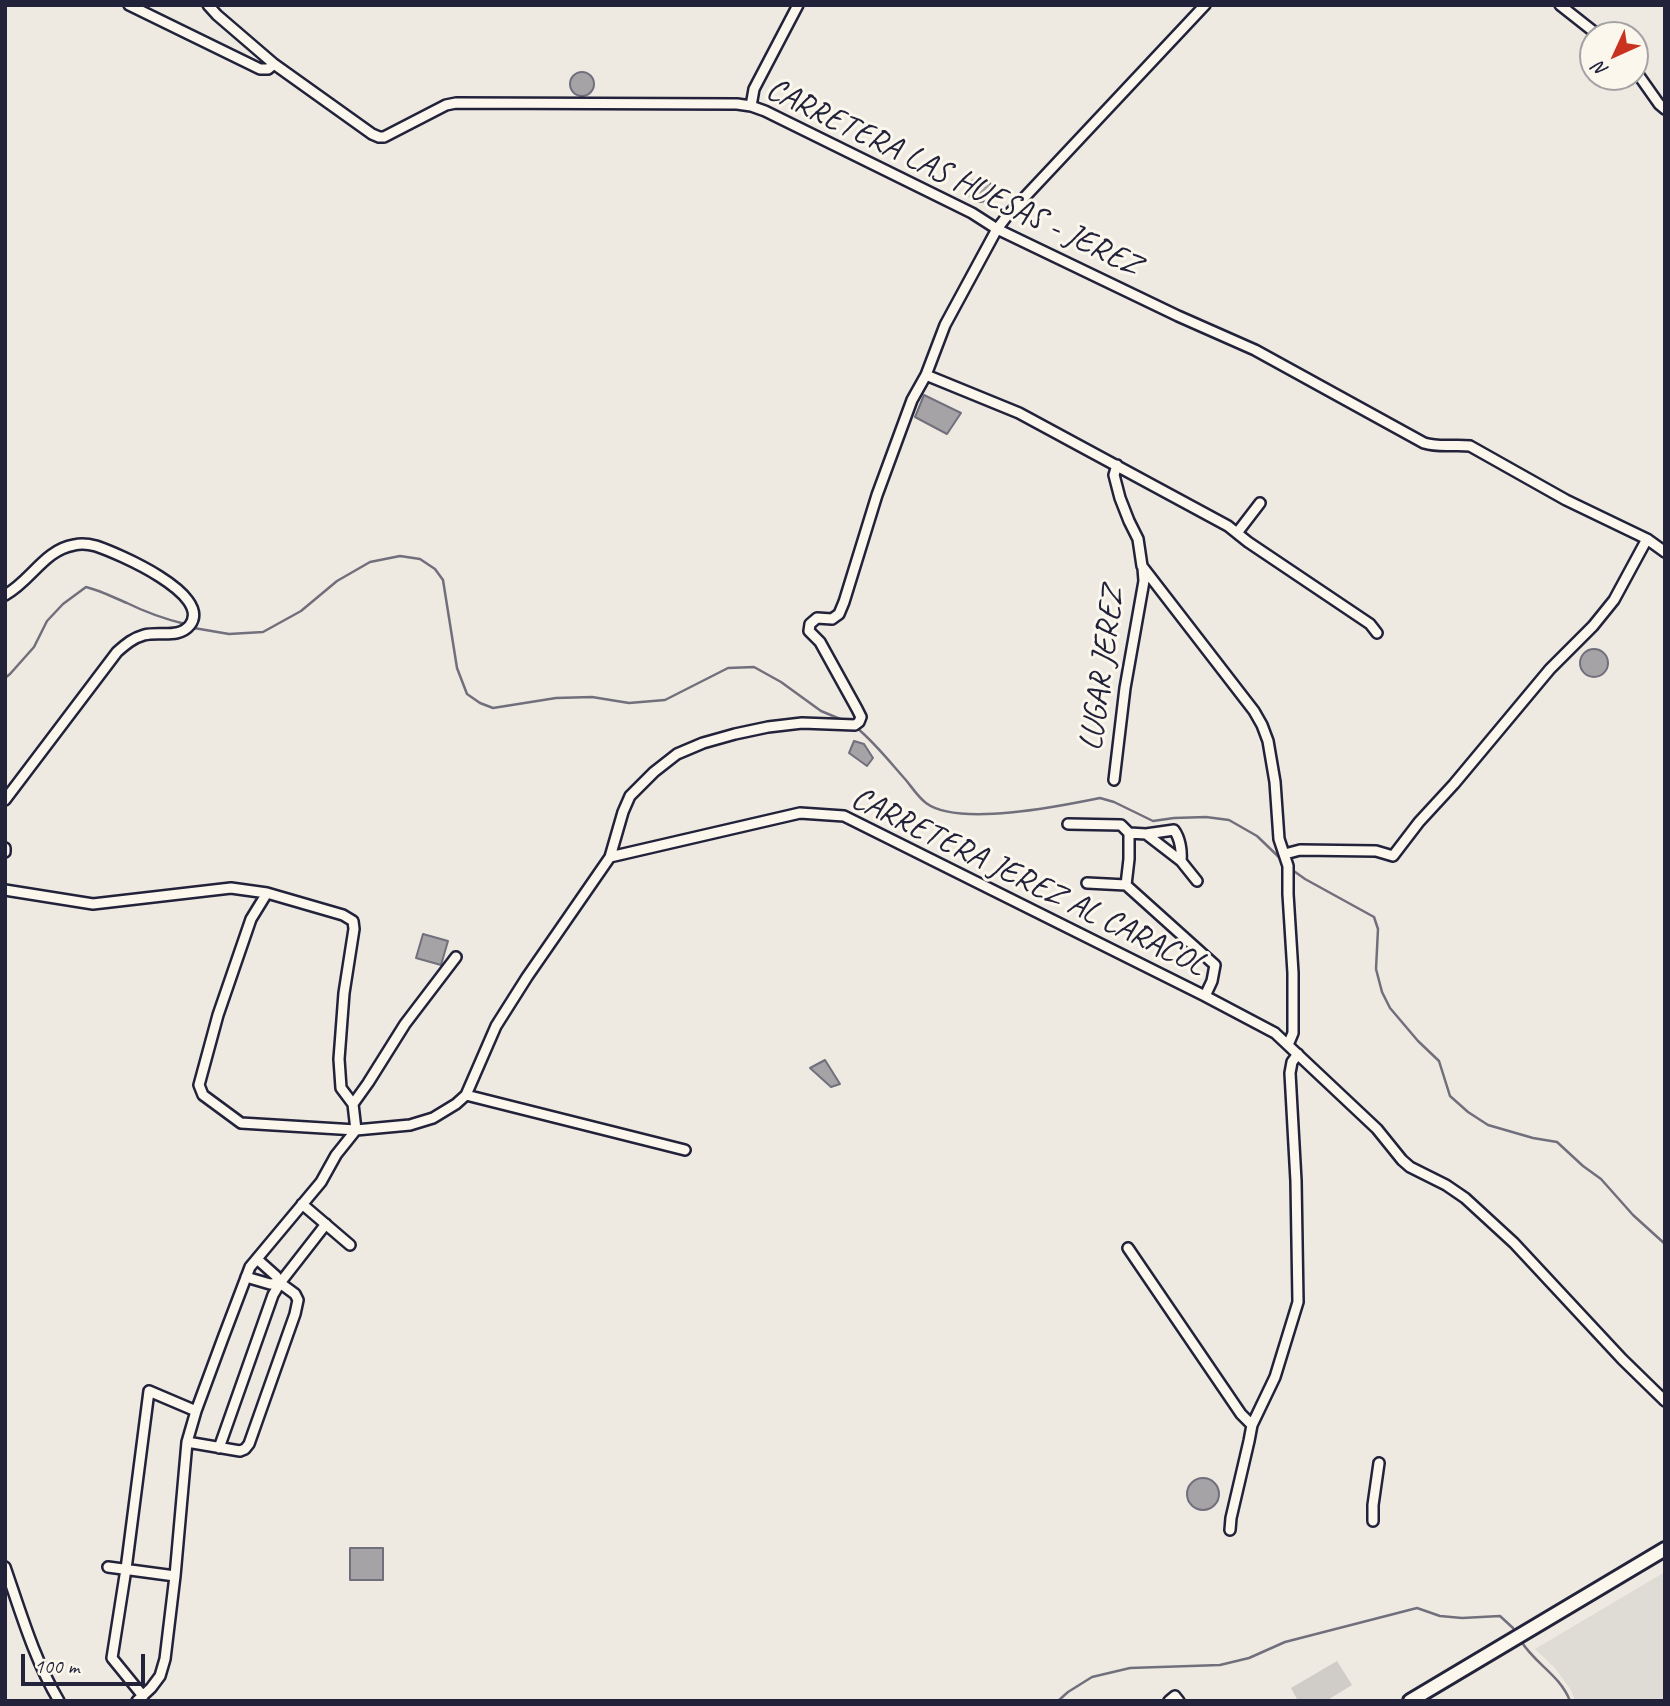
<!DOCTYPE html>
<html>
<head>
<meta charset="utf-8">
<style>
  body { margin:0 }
  #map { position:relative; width:1670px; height:1706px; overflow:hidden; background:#eeeae2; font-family:Caveat,sans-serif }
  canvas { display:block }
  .frame { position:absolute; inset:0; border:7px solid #22223b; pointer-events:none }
  .north { position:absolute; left:1579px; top:21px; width:70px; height:70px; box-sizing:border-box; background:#fbf7ec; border:2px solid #a4a2a5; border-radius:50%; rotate:225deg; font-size:19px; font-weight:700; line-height:28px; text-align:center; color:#22223b }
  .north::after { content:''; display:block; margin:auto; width:24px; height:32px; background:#c8321e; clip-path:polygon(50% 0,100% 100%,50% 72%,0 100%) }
  .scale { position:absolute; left:21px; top:1654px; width:124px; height:32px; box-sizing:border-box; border:4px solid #22223b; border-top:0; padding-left:9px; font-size:21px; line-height:24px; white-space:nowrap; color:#22223b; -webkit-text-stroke:5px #fbf7ec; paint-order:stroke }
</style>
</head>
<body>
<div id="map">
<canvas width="1670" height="1706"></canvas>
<div class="frame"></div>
<div class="north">N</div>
<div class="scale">100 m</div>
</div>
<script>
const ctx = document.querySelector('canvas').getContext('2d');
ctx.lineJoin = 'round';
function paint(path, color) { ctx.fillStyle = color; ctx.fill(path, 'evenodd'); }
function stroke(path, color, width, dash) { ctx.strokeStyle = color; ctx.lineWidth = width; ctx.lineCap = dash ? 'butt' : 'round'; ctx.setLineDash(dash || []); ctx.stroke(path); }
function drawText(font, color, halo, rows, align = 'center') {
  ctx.font = font + ' Caveat,sans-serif'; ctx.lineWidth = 6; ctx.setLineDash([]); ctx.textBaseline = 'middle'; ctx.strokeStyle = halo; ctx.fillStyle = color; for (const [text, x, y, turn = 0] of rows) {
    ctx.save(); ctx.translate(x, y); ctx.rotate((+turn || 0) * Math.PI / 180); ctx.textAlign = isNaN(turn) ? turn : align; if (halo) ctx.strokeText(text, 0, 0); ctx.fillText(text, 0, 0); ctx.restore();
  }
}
const built = new Path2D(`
  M1665,1572V1701H1575L1571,1690L1555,1668L1535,1649Z`);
const green = new Path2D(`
  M1337,1661L1352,1685L1326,1701H1298L1291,1688Z`);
const water = new Path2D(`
  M570 84a12 12 0 1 1 24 0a12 12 0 1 1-24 0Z
  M968 190a12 12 0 1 1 24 0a12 12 0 1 1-24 0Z
  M924,395L961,413L947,434L915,417Z
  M1580 663a14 14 0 1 1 28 0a14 14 0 1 1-28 0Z
  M854,741L864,744L873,758L867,766L849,753Z
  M423,934L448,941L441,965L416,958Z
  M825,1060L840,1084L831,1087L810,1068Z
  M1187 1494a16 16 0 1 1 32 0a16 16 0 1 1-32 0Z
  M350,1548H383V1580H350Z`);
const stream = new Path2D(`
  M194,628L229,634L263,632L301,611L337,581L370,562L400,556L420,559L435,569L443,580L457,668L467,694L480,703L493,708L556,698L592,697L629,703L665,700L728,668L754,667L781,682L821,711L845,721
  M5,678L10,674L34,647L47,621L63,604L86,587C102,591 112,597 127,603C145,612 165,619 185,624
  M857,728C875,743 889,761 905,779C911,786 918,797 926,803C958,827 1061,806 1100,798L1114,802L1153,821L1174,818L1206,817L1229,820L1257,836L1284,862
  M1291,869L1305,879L1374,917L1378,929L1376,969L1382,992L1390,1008L1418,1041L1439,1061L1450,1096L1468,1112L1488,1125L1533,1138L1557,1142L1583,1166L1601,1179L1633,1215L1665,1244
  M1521,1641C1535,1664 1560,1675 1570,1701
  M1058,1701L1068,1692L1092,1677L1130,1668L1220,1665L1249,1658L1285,1642L1417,1608L1440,1616L1462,1618L1500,1616L1513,1628`);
const minor = new Path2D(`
  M129,5L260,69H268L274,64
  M208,5L217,15L274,64L372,134L379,137H384L446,105L456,103L737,104L751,106L765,111L972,213L997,229L1178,316L1255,350L1424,443C1441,448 1453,444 1470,446L1566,500L1647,539L1665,552
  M1560,5L1598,35
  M1635,70L1659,104L1665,109
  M751,106L754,89L798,5
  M926,375L1019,413L1228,526L1248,542L1370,624L1377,633
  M1117,465L1114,475L1120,498L1129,521L1138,539L1142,566L1254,711L1262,725L1268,741L1275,782L1279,839L1288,866V894L1293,973V1033L1288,1045
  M1237,533L1260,503
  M5,595C31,581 44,550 74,545C81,543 89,544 96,546C117,553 213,594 190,625C179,639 159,631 144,635C133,638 126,644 117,652L5,800
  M1114,780L1125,688L1144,581L1143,568
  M1068,824L1121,825L1129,833V859L1126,885
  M1129,833L1146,834L1174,830C1180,838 1182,851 1181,861
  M1146,834L1181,861L1197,881
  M5,848V852
  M1285,854L1300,850L1376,851L1393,856L1419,822L1454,784L1550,669L1593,626L1614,600L1647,539
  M610,857L800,813L844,816L1205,996L1275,1033L1377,1129L1402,1160L1410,1167L1446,1185L1465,1198L1514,1243L1622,1359L1665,1401
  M1087,883L1126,885L1215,965L1212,981L1205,996
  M5,890L93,904L231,888L267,893L343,915L353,921L354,929L344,993L339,1059L341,1088L353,1104L356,1130L336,1155L321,1182L250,1267L223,1338L196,1411L187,1442L175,1576L165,1659L160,1676L151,1688L137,1701
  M267,893L251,919L218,1015L199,1085L203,1095L241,1123L356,1130L410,1125L433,1118L456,1104L466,1095L496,1026L527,977L610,857L623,812L630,796L654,772L677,754L703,743L735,734L768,727L802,723L855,725L859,722L861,717L857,709L820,642L809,631L810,624L817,618L832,619L839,614L844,602L877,495L912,400L926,375L945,325L997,229L1007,216L1205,5
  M466,1095L685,1150
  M353,1104L368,1083L405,1024L456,957
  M302,1204L350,1245
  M1128,1248L1241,1414L1252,1425
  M246,1277L270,1284L280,1283
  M187,1442L240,1451L245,1449L249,1444L295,1314L298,1300L295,1294L280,1283L276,1276L257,1259
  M219,1448L273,1295L280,1283L326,1224
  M1373,1521V1505L1379,1463
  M1230,1530L1231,1518L1249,1441L1252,1425L1275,1377L1298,1302L1296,1181L1290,1073L1292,1062L1298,1054
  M5,1567C21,1613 34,1659 59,1701
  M108,1567L175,1576
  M143,1696L112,1658L126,1569L149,1391L196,1411
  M1169,1701L1175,1696L1179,1701`);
const major = new Path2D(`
  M1410,1701L1665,1549`);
const streetNames = [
  ["CARRETERA LAS HUESAS - JEREZ",953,178,26],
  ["LUGAR JEREZ",1103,669,-82],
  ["CARRETERA JEREZ AL CARACOL",1028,882,26]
];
paint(built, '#dfdbd5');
paint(green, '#d0cdc9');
paint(water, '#a6a3a7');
stroke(water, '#716f7c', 2);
stroke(stream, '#716f7c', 2.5);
stroke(minor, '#22223b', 14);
stroke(major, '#22223b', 18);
stroke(minor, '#fbf7ec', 9);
stroke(major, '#fbf7ec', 12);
drawText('33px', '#22223b', '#fbf7ec', streetNames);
</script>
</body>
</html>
